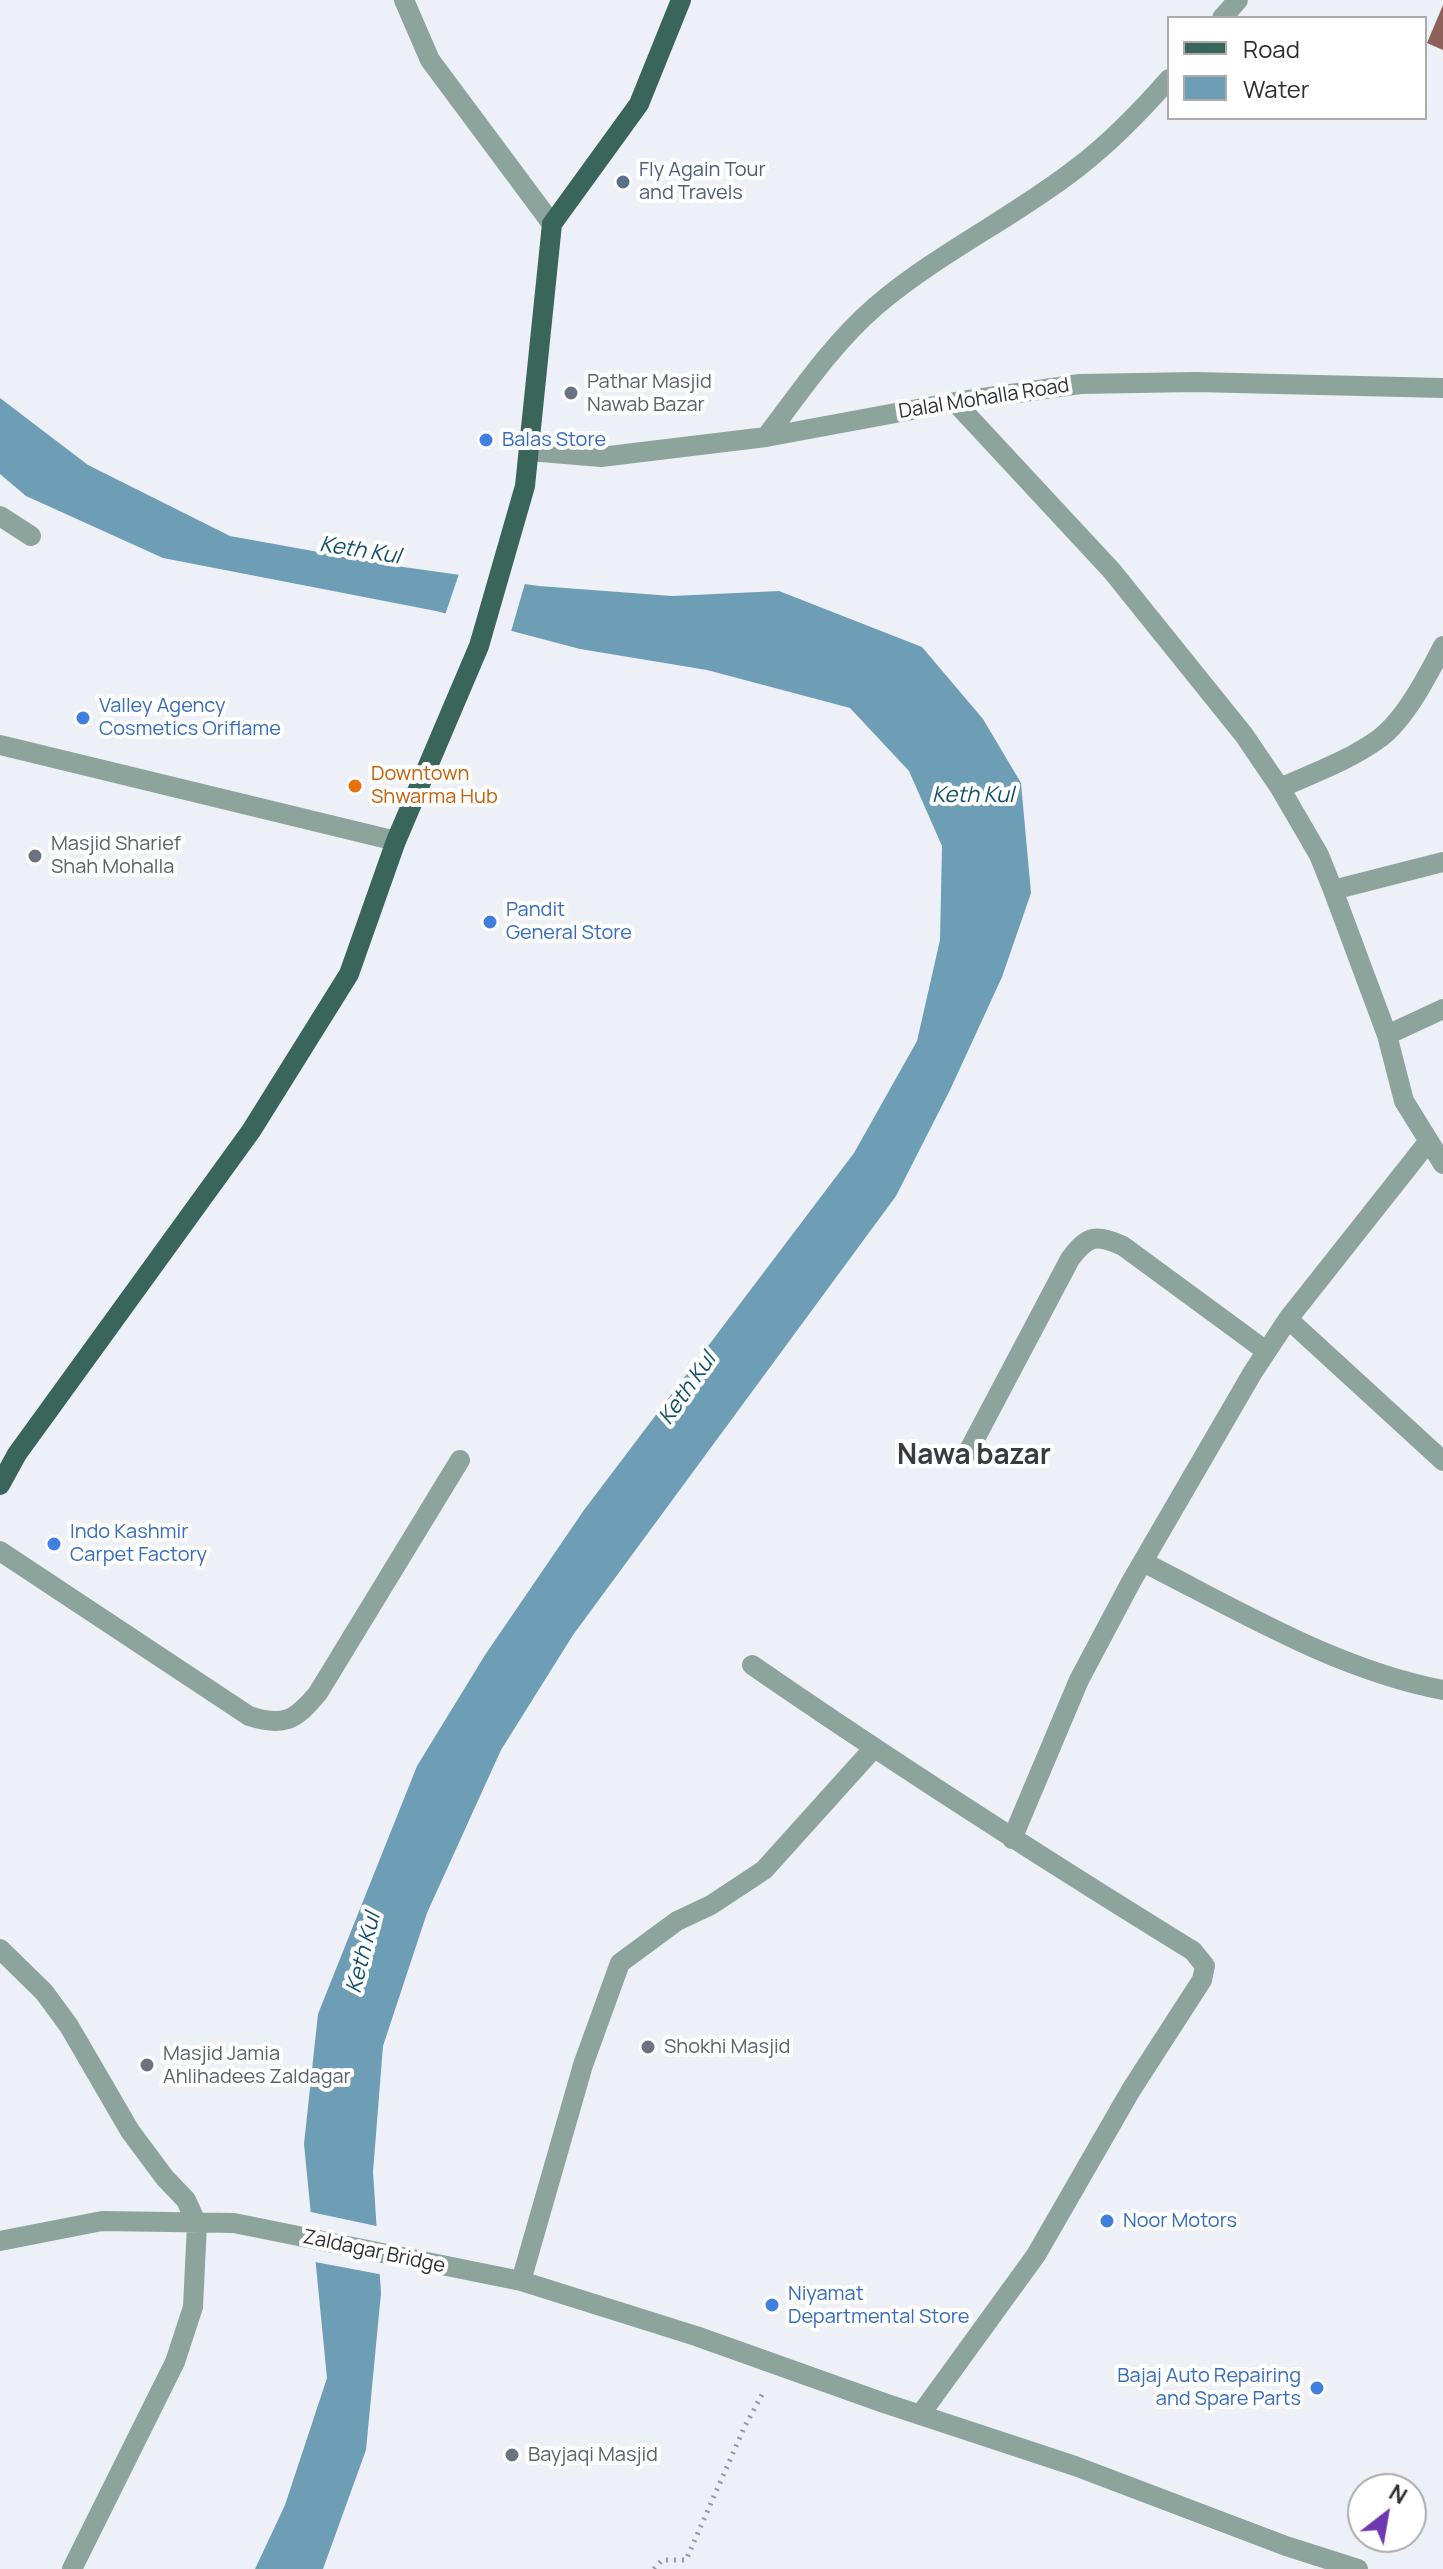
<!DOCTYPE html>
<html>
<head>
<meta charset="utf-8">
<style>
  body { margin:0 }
  #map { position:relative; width:1443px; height:2569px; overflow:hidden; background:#eef0f8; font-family:Manrope,sans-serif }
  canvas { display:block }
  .legend { position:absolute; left:1167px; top:16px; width:260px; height:104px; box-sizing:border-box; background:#fff; border:2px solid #acacad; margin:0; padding:10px 14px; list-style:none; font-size:24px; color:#2f3033 }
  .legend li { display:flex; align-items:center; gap:16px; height:40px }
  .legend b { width:40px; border:2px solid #acacad }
  .north { position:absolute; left:1347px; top:2473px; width:80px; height:80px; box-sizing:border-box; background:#fff; border:2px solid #acacad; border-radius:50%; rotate:31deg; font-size:22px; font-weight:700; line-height:32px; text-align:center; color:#2f3033 }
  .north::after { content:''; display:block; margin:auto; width:28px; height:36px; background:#7038ae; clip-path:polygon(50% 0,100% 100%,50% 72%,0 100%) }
</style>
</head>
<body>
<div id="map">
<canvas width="1443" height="2569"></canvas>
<ul class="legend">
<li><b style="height:10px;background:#3a655a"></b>Road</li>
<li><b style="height:22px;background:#6e9eb5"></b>Water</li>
</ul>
<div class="north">N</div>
</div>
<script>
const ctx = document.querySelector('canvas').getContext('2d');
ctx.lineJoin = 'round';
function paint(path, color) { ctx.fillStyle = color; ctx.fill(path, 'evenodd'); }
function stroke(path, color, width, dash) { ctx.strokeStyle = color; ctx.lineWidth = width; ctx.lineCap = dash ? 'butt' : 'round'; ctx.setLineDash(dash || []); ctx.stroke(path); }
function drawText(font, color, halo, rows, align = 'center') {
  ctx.font = font + ' Manrope,sans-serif'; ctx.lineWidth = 8; ctx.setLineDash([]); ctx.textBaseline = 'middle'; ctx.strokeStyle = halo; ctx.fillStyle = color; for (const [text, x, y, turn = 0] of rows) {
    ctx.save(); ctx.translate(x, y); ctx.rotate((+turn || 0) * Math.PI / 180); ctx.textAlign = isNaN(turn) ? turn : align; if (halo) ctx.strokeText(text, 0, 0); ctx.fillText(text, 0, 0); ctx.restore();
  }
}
const water = new Path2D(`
  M0,398L88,465L230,536L396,566L539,586L672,596L779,591L922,647L983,719L1021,783L1031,893L1002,977L950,1090L896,1196L573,1635L501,1750L427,1913L383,2046L373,2172L381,2293L366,2450L323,2569H255L285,2505L327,2378L304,2144L318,2014L417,1766L485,1655L584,1510L854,1153L917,1041L940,940L942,846L909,771L850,708L707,670L580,649L436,611L163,558L26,496L0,474Z`);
const pier = new Path2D(`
  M460,571L526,580L510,635L444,618Z
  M306,2211L381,2227L384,2275L310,2261Z`);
const building = new Path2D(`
  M1443,5V50L1427,43Z`);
const path = new Path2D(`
  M654,2569L662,2560H686L744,2428L764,2391`);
const minor = new Path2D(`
  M404,0L430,60L552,224
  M1222,18L1238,0
  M955,402L1112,571L1244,735L1280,788L1319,855L1333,890L1387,1035L1404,1101L1443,1164
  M766,437C800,392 833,343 876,306C938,253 1013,218 1077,168C1111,142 1141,111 1169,79
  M529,451L601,457L766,437L955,402L1080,384L1195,382L1443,388
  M0,516L31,536
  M0,745L396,841
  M1280,788C1314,773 1350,760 1380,738C1406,718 1428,675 1443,646
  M1333,890L1443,862
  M1387,1035L1443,1009
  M1288,1319L1443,1461
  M968,1452L1070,1259C1087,1236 1096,1233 1123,1246L1266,1351
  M0,1551L249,1716C283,1727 295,1721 318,1693L460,1460
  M1143,1562C1238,1610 1337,1670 1443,1690
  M752,1665C897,1765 1044,1859 1193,1951L1205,1966L1202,1980L1131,2090L1036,2255L920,2415
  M1012,1839L1079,1680L1131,1582L1253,1372L1288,1319L1428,1142
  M0,1949L44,1992L69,2026L130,2131L165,2178L186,2200L197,2224L193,2307L175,2362L72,2569
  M0,2241L102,2221L234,2223L521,2281L696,2336L884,2403L1075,2466L1286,2546L1358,2569
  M521,2281L583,2065L620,1963L677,1921L711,1905L764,1870L873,1749`);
const major = new Path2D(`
  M0,1485L17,1454L251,1131L349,974L396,841L479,646L525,486L552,224L639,104L681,0`);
const markers = [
  [623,182,8,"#5c6f8a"],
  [571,393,8,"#6b7280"],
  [486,440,8,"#3f7fe0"],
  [83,718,8,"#3f7fe0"],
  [355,786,8,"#e8710a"],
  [35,856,8,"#6b7280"],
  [490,922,8,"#3f7fe0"],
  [54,1544,8,"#3f7fe0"],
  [648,2047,8,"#6b7280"],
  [147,2065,8,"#6b7280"],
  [1107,2221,8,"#3f7fe0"],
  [772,2305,8,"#3f7fe0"],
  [1317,2388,8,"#3f7fe0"],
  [512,2455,8,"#6b7280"]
];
const serviceNames = [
  ["Fly Again Tour",639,170],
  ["and Travels",639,193]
];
const worshipNames = [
  ["Pathar Masjid",587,382],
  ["Nawab Bazar",587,405],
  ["Masjid Sharief",51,844],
  ["Shah Mohalla",51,867],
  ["Shokhi Masjid",664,2047],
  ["Masjid Jamia",163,2054],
  ["Ahlihadees Zaldagar",163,2077],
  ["Bayjaqi Masjid",528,2455]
];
const streetNames = [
  ["Dalal Mohalla Road",984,399,-9],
  ["Zaldagar Bridge",374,2252,12]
];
const shopNames = [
  ["Balas Store",502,440],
  ["Valley Agency",99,706],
  ["Cosmetics Oriflame",99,729],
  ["Pandit",506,910],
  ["General Store",506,933],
  ["Indo Kashmir",70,1532],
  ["Carpet Factory",70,1555],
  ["Noor Motors",1123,2221],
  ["Niyamat",788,2294],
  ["Departmental Store",788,2317],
  ["Bajaj Auto Repairing",1301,2376,"right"],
  ["and Spare Parts",1301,2399,"right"]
];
const foodNames = [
  ["Downtown",371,774],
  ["Shwarma Hub",371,797]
];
const waterNames = [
  ["Keth Kul",360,551,9],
  ["Keth Kul",973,796],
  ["Keth Kul",688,1389,-55],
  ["Keth Kul",364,1953,-76]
];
const districtNames = [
  ["Nawa bazar",974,1456]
];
paint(water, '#6e9eb5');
paint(pier, '#eef0f8');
paint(building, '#8d6059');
stroke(path, '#98999f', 5, [2, 6]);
stroke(minor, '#8da49d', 20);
stroke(major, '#3a655a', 20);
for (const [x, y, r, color] of markers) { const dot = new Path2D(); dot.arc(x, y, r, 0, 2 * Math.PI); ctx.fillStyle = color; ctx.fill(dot); stroke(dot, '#fff', 3); }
drawText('20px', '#4e5e75', '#fff', serviceNames, 'left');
drawText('20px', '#5b616d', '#fff', worshipNames, 'left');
drawText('20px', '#2f3033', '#fff', streetNames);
drawText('20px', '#366cbe', '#fff', shopNames, 'left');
drawText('20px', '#c56008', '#fff', foodNames, 'left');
drawText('italic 22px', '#115069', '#fff', waterNames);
drawText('bold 28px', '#393b41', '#fff', districtNames);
</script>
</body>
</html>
